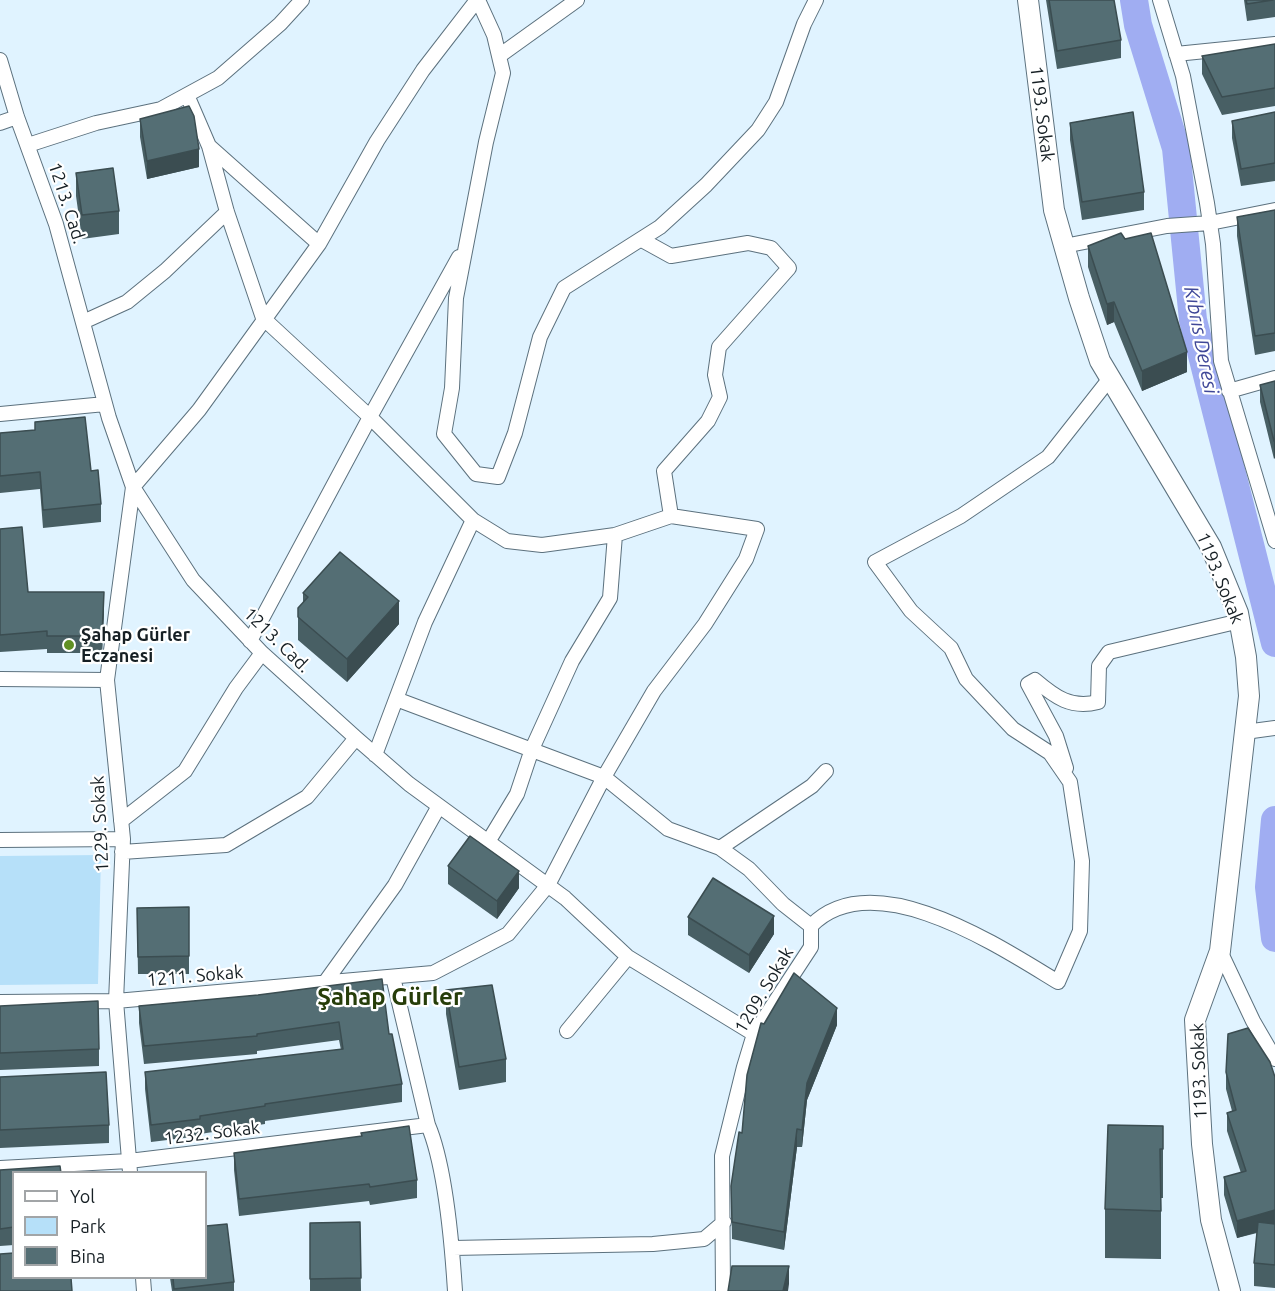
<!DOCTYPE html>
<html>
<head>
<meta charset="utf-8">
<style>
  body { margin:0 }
  #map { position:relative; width:1275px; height:1291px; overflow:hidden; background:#e0f3ff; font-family:Ubuntu,sans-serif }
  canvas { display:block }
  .legend { position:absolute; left:12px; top:1171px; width:195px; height:108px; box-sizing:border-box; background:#fff; border:2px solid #a2a5a7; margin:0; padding:8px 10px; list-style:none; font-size:18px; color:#161f24 }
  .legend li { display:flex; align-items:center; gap:12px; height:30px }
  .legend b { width:30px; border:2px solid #a2a5a7 }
</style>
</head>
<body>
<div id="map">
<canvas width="1275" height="1291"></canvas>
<ul class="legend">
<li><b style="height:8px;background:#fff"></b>Yol</li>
<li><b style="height:16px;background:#b6e0f9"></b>Park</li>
<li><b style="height:16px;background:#546e74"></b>Bina</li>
</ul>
</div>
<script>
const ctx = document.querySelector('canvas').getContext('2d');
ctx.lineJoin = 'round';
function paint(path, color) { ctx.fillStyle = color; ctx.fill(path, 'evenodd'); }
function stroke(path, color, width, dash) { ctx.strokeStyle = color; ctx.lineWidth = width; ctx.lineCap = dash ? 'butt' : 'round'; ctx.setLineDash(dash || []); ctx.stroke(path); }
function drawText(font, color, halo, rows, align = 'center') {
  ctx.font = font + ' Ubuntu,sans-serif'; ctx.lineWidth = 4.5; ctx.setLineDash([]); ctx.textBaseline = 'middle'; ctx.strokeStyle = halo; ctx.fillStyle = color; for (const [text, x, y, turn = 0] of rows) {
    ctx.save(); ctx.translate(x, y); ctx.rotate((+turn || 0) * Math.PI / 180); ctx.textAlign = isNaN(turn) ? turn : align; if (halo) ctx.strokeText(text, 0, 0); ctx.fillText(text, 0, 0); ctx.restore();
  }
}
const green = new Path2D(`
  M101,855L98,984L0,985V856Z`);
const river = new Path2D(`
  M1134,0L1138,25L1176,148L1193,320L1275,643
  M1275,820L1269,887L1275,938`);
const street = new Path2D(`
  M478,0L494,35L503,73L486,142L456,298L452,388L444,434L476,474L498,477L515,433L540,337L564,288L660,227L706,185L758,130L776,102L804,24L816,0
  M1160,0L1183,76L1207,203L1213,244L1221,361L1275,541
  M1176,54L1275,44
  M499,56L577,0
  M0,60L17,117L56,224L109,418L133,487L193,580L262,653L356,738L409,784L565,898L628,957L567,1031
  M0,123L17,117
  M28,145L96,123L161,109L218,78L280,24L302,0
  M209,146L319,244
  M642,240L671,256L748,243L771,248L789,268L719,347L715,375L720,397L708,421L664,471L671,516
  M1064,246L1167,226L1210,223L1275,210
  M83,322L127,302L165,271L227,212
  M1229,391L1275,378
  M0,414L105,404
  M250,641L370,417L459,257
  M0,679L107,680
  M396,699L604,777L668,829L720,848L749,869L783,904L811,926V947L754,1034L744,1067L722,1156L723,1291
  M1245,732L1275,728
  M375,755L425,622L473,520
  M1066,768L1056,736L1028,684L1035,680C1055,697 1071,709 1098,702L1099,666L1109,652L1240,621
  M121,821L185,771L236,688L262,653
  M0,840L123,839
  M488,842L517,794L532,749L572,661L610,598L615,535
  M720,848L812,786L826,771
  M122,852L226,845L307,797L356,738
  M811,926C873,862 1000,947 1058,982L1080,931L1082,861L1070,782L1050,753L1013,729L966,679L951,648L911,611L875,562L961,516L1048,457L1111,377
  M1220,951L1253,1021L1275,1059
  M628,957L754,1034
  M393,977L428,1125C446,1167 452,1244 455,1291
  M326,981L395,885L439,806
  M0,1002L116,1001L433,973L508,934L548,885L604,777L654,691L705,624L746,559L757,529L671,516L615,535L542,545L507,541L473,520L370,417L263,318L227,212L209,146L187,95
  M0,1168L129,1161L428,1125
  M130,1172L116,1001L123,839L107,680L133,487L199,410L319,244L377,141L423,70L477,0
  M453,1248L653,1244L704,1239L724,1222
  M143,1278L144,1291`);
const secondary = new Path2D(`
  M1028,0L1054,210L1079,298L1100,361L1211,547L1238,613L1246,657L1249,696L1220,951L1195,1020L1202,1144L1211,1220L1230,1291`);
const wall = new Path2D(`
  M1046,0H1114L1121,40V58L1057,69Z
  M1244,0H1275V17L1247,21Z
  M1275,44V106L1222,115L1202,74V56Z
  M1275,112V181L1241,186L1232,138V121Z
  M140,119L199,167L147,179L140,137Z
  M1070,123L1144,192V210L1082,220L1070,140Z
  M76,173L119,211V234L82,239L76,196Z
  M1275,210V351L1255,355L1237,236V217Z
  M1088,246L1187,372L1142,391L1114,322L1107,325L1088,267Z
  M1275,381L1274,459L1260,402V385Z
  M35,422L91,471L101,504V522L43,528L40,489L0,493V433L35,430Z
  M0,529L28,592L104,609L102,653H47V649L0,652Z
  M303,593L399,624L347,682L298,640V608L303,603Z
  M448,866L519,888L497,919L448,884Z
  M189,907V974H138L137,908Z
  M688,917L774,934L749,973L688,935Z
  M446,990L506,1059V1082L459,1090L446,1014Z
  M258,995L389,1034L402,1084V1102L265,1121V1124L200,1134V1136L151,1142L145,1089V1072L341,1050L339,1040L257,1051V1054L144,1064L139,1023V1006Z
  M0,1006L99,1049V1066L0,1070Z
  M764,1024L837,1025L807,1100L802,1147H797L784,1250L732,1239L731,1186Z
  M1226,1072L1275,1077V1288L1254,1286V1263L1257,1233L1237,1238L1224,1195V1177L1241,1173L1227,1131V1113L1232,1111L1226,1089Z
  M0,1077L109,1125V1143L0,1148Z
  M1163,1126V1198H1161V1259L1105,1258V1209Z
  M234,1153L417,1180V1198L370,1205L369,1201L239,1216L234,1170Z
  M0,1170L14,1173V1245L0,1246Z
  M360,1222L361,1291H310V1223Z
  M170,1278H206L234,1282V1291H172Z`);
const shadedWall = new Path2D(`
  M199,149V167L147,179V161Z
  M1114,302V322L1107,325V304Z
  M1187,352V372L1142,391V371Z
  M1274,441H1275V458L1274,459Z
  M104,592V609L102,653V636Z
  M399,601V624L347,682V659Z
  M519,871V888L497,919V901Z
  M774,916V934L749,973V955Z
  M837,1008V1025L807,1100L802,1147V1130L807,1083Z
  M797,1129V1147L784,1250V1232Z
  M1275,1210V1227L1237,1238V1221Z
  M789,1266V1284L788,1291H783Z`);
const building = new Path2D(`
  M1049,0H1114L1121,40L1057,51Z
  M1246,0H1273L1247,4Z
  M1275,44V88L1222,97L1202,56Z
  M189,106L194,116L199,149L147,161L140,119Z
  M1133,112L1144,192L1082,202L1070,123Z
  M1275,112V163L1241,169L1232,121Z
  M113,168L119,211L82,215L76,173Z
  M1275,210V333L1255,336L1237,217Z
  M1121,233L1125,239L1151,233L1187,352L1142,371L1114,302L1107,304L1088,246Z
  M1275,381V441H1274L1260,385Z
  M85,417L91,471L98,470L101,504L43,510L40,472L0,476V433L35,430V422Z
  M22,527L28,592H104L102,636H47V631L0,635V529Z
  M340,552L399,601L347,659L298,617V608L308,597L303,593Z
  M470,836L519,871L497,901L448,866Z
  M713,878L774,916L749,955L688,917Z
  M189,907V956L138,957L137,908Z
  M794,973L837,1008L807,1083L802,1130L797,1129L784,1232L732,1222L731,1186L739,1132L742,1133L747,1075L761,1023L764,1024Z
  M382,979L389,1034H392L402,1084L265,1104V1106L200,1116V1119L151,1125L145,1072L343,1049L339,1022L257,1034V1036L144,1046L139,1006L258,995Z
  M492,985L506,1059L459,1067L446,990Z
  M98,1001L99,1049L0,1053V1006Z
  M1248,1028L1270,1062L1275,1077V1210L1237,1221L1224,1177L1246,1171L1227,1113L1236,1110L1226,1072L1228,1034Z
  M106,1072L109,1125L0,1130V1077Z
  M1108,1125L1163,1126V1149H1160L1161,1211L1105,1209Z
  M409,1126L417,1180L370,1187L369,1184L239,1199L234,1153L362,1136L361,1133Z
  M60,1166L61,1173H14V1227L0,1229V1170Z
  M360,1222L361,1278L310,1279V1223Z
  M1258,1222L1275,1224V1265L1254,1263Z
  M227,1224L234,1282L174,1289L173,1278H206V1226Z
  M14,1253V1278H71L72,1291H0V1254Z
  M732,1266H789L783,1291H728Z`);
const markers = [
  [69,645,6,"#619024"]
];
const streetNames = [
  ["1193. Sokak",1042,114,83],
  ["1213. Cad.",67,203,72],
  ["1193. Sokak",1220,578,68],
  ["1213. Cad.",277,640,44],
  ["1229. Sokak",100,824,-93],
  ["1211. Sokak",195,976,-5],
  ["1209. Sokak",764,990,-59],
  ["1193. Sokak",1199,1071,-92],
  ["1232. Sokak",212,1133,-7]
];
const poiNames = [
  ["Şahap Gürler",81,635],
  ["Eczanesi",81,656]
];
const waterNames = [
  ["Kıbrıs Deresi",1201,340,79]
];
const districtNames = [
  ["Şahap Gürler",390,997]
];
paint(green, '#b6e0f9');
stroke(river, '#a0adf2', 28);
stroke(street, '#5c717e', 16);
stroke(secondary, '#5c717e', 22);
stroke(street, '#fff', 14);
stroke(secondary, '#fff', 20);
paint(wall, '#485f64');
paint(shadedWall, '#3b4d51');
paint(building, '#546e74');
stroke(building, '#3b4d51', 1.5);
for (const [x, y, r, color] of markers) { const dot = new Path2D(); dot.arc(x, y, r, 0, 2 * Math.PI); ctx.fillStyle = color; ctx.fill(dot); stroke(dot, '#fff', 2); }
drawText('18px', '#161f24', '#fff', streetNames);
drawText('bold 18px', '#161f24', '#fff', poiNames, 'left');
drawText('italic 20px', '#3f4797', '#fff', waterNames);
drawText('bold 24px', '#263d09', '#fff', districtNames);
</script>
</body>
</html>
